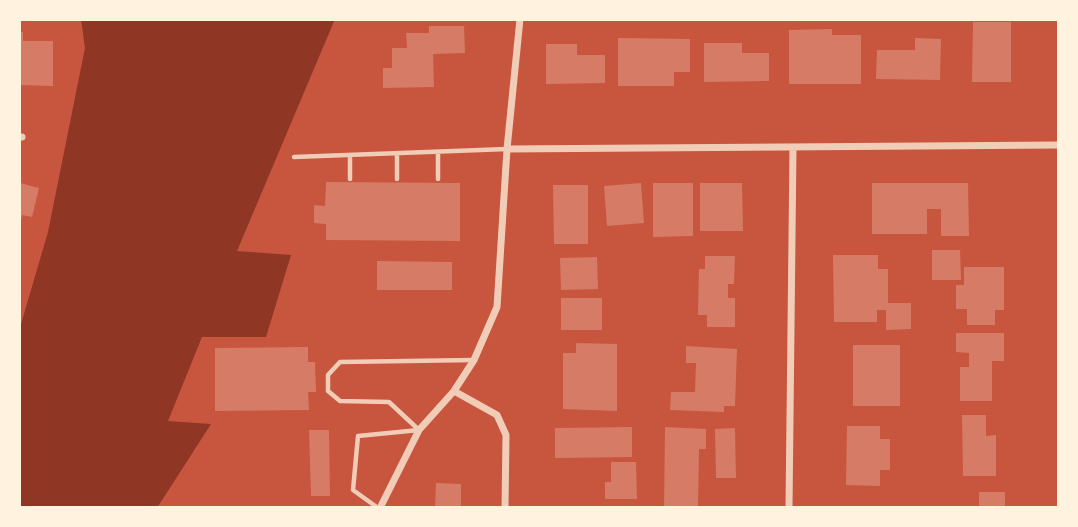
<!DOCTYPE html>
<html>
<head>
<meta charset="utf-8">
<style>
  body { margin:0 }
  #map { position:relative; width:1078px; height:527px; overflow:hidden; background:#c8553d; font-family:"Open Sans",sans-serif }
  canvas { display:block }
  .frame { position:absolute; inset:0; border:21px solid #fff3e0; pointer-events:none }
</style>
</head>
<body>
<div id="map">
<canvas width="1078" height="527"></canvas>
<div class="frame"></div>
</div>
<script>
const ctx = document.querySelector('canvas').getContext('2d');
ctx.lineJoin = 'round';
function paint(path, color) { ctx.fillStyle = color; ctx.fill(path, 'evenodd'); }
function stroke(path, color, width, dash) { ctx.strokeStyle = color; ctx.lineWidth = width; ctx.lineCap = dash ? 'butt' : 'round'; ctx.setLineDash(dash || []); ctx.stroke(path); }
const water = new Path2D(`
  M81,19H335L237,251L291,255L266,337H202L168,421L211,424L157,508H19V331L48,232L85,48Z`);
const building = new Path2D(`
  M973,22H1011V82H972Z
  M429,26H464L465,53L433,54L434,87L383,88V68H392V48H407L406,33H429Z
  M832,29V35H861V84H789V30Z
  M19,32H23V41H53V86L19,85Z
  M618,38L690,39V72H674V86H618Z
  M915,38L941,39L940,80L876,79L877,50H915Z
  M704,43H742V53H769V81L704,82Z
  M546,44H577V55H605V83L546,84Z
  M326,182L460,183V241L326,240V224L314,223V205L325,206Z
  M20,183L39,188L32,217L22,215L20,224Z
  M641,183L644,223L607,226L604,186Z
  M653,183H693V236L653,237Z
  M700,183H742L743,231H700Z
  M872,183H968L969,236H941V209H927V234H872Z
  M553,185H588V244H554Z
  M932,250H960L961,280H932Z
  M833,255H878V269H888V303H911V329L886,330V310H877V322H834Z
  M705,256H735L734,284H728V298H735V327H707V315H698L699,269H705Z
  M597,257L598,289L561,290L560,258Z
  M377,261L452,262V290H377Z
  M964,267H1004V310H995V325H967V309H956V285H964Z
  M561,298H602V330H561Z
  M956,333H1004V361H992V401H960V367H969V353L956,352Z
  M576,343L617,344V411L563,409V353H576Z
  M853,345H900V406H853Z
  M686,346L737,349L735,406H724V412L670,410L671,392H695L696,363H686Z
  M308,347V362H315L316,392H308L309,410L215,411V348Z
  M962,415H986V436L996,435V476H963Z
  M847,426H880V439H890V470H880V486L846,485Z
  M632,427V457L555,458V428Z
  M665,427L706,429V449H699L698,508H664Z
  M735,428L736,478H716L715,429Z
  M309,430H329L330,496H311Z
  M611,462H636L637,499H605V482H611Z
  M436,483L461,484V508H435Z
  M979,492H1005V508H979Z`);
const service = new Path2D(`
  M438,152V179
  M397,153V179
  M294,157L507,149
  M350,179V155
  M419,430L389,402L340,401L328,391V375L340,362L474,360
  M378,508L353,490L358,436L419,430`);
const minor = new Path2D(`
  M19,137H22
  M507,149L1059,145
  M454,391L497,415L506,435L505,508
  M380,508L419,430L454,391L474,360L497,307L507,149L520,19
  M789,508L793,147`);
paint(water, '#8f3625');
paint(building, '#d67c66');
stroke(service, '#f1ccb7', 4.5);
stroke(minor, '#f1ccb7', 7);
</script>
</body>
</html>
